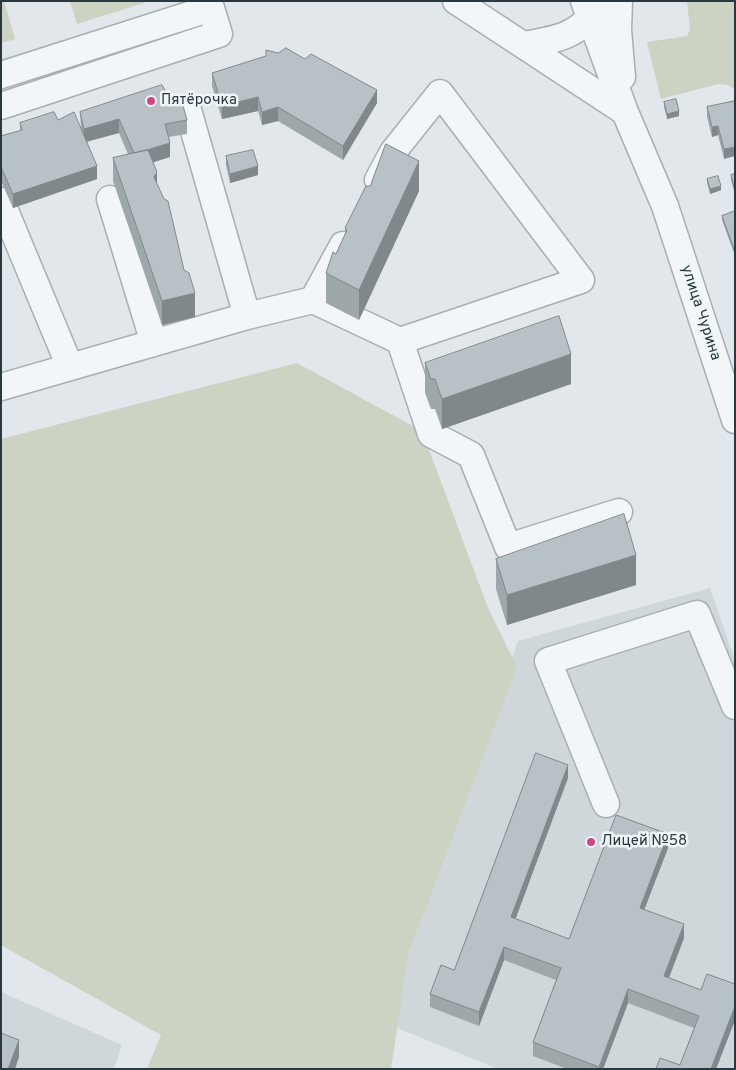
<!DOCTYPE html>
<html>
<head>
<meta charset="utf-8">
<style>
  body { margin:0 }
  #map { position:relative; width:736px; height:1070px; overflow:hidden; background:#e1e7ea; font-family:Overpass,sans-serif }
  canvas { display:block }
  .frame { position:absolute; inset:0; border:2px solid #293941; pointer-events:none }
</style>
</head>
<body>
<div id="map">
<canvas width="736" height="1070"></canvas>
<div class="frame"></div>
</div>
<script>
const ctx = document.querySelector('canvas').getContext('2d');
ctx.lineJoin = 'round';
function paint(path, color) { ctx.fillStyle = color; ctx.fill(path, 'evenodd'); }
function stroke(path, color, width, dash) { ctx.strokeStyle = color; ctx.lineWidth = width; ctx.lineCap = dash ? 'butt' : 'round'; ctx.setLineDash(dash || []); ctx.stroke(path); }
function drawText(font, color, halo, rows, align = 'center') {
  ctx.font = font + ' Overpass,sans-serif'; ctx.lineWidth = 5; ctx.setLineDash([]); ctx.textBaseline = 'middle'; ctx.strokeStyle = halo; ctx.fillStyle = color; for (const [text, x, y, turn = 0] of rows) {
    ctx.save(); ctx.translate(x, y); ctx.rotate((+turn || 0) * Math.PI / 180); ctx.textAlign = isNaN(turn) ? turn : align; if (halo) ctx.strokeText(text, 0, 0); ctx.fillText(text, 0, 0); ctx.restore();
  }
}
const built = new Path2D(`
  M710,588L735,660V1069H498L385,1023L518,641Z
  M1,992L122,1045L114,1069H1Z`);
const green = new Path2D(`
  M1,1H4L15,39L1,43Z
  M70,1H144V3L77,24Z
  M687,1H735V90L728,85L718,84L661,99L647,42L687,36L690,30Z
  M297,363L422,431L488,608L517,667L408,955L391,1069H147L161,1035L1,945V439Z`);
const minor = new Path2D(`
  M456,1L625,112
  M584,1L625,112L665,206L735,420
  M619,1L618,30L622,77
  M524,45C559,39 578,36 600,6
  M1,75L211,8L219,34L1,106
  M188,110L247,316
  M110,199L154,343
  M1,201L70,367
  M313,300L343,245
  M400,341L431,434L471,455L508,547L619,512
  M1,387L247,316L313,300L400,341L581,280L440,93L393,152L378,180
  M606,804L548,661L697,614L735,706`);
const wall = new Path2D(`
  M212,73L377,103L343,160L278,121L262,125L258,111L222,119L212,86Z
  M168,95L187,120V134L168,137L170,157L153,162L157,184L184,270L195,317L162,325L113,181V158L128,154L119,133L87,142L97,179L13,208L1,181V136L20,131V123L58,120L81,128L80,112Z
  M735,101L724,159L718,135L712,137L707,117V107Z
  M664,102L679,116L667,119L664,107Z
  M226,156L258,175L230,183L226,165Z
  M735,174V195L731,180V175Z
  M707,179L721,190L710,194L707,183Z
  M419,191L359,320L326,303V273L336,254L345,235V228Z
  M735,211V256L722,220V216Z
  M425,363L571,384L442,429L435,409H431L425,393Z
  M496,559L636,585L507,625L496,589Z
  M568,778L515,919L569,939L668,848L644,909L684,938L669,978L735,1020L716,1069H656L680,1065L694,1028L628,1003L603,1069H567L533,1056V1042L556,980L504,960L479,1026L430,1007V994L454,970Z`);
const shadedWall = new Path2D(`
  M377,90V103L343,160V146Z
  M258,97V111L222,119V106Z
  M278,107V121L262,125V112Z
  M679,111V116L667,119V114Z
  M119,119V133L84,142V129Z
  M718,126V135L712,137V127Z
  M170,143V157L135,168V154Z
  M735,147V156L724,159V149Z
  M419,161V191L359,320V290Z
  M97,166V179L13,208V194Z
  M258,166V175L230,183V174Z
  M157,172V196L154,177Z
  M721,186V190L710,194V189Z
  M195,293V317L162,325V301Z
  M571,354V384L442,429V399Z
  M636,555V585L507,625V595Z
  M568,765V778L511,931V917Z
  M668,834V848L640,921V908Z
  M684,924V938L664,990V976Z
  M504,947V960L479,1026V1012Z
  M628,989V1003L603,1069H599Z
  M735,1006V1020L716,1069H711Z
  M19,1040V1057L15,1069H8Z`);
const building = new Path2D(`
  M286,48L305,59L311,54L377,90L343,146L278,107L262,112L258,97L222,106L212,73L266,56V50L278,53Z
  M162,85L168,95L176,96L182,102L187,120L165,124L170,143L147,150L134,153L119,119L84,129L80,112Z
  M676,99L679,111L667,114L664,102Z
  M735,101V147L724,149L718,126L712,127L707,107Z
  M54,112L58,120L74,112L97,166L13,194L1,167V136L22,130L20,123Z
  M386,144L419,161L359,290L326,273L333,252L336,254L347,230L345,228L366,186H370Z
  M148,150L157,172L154,177L164,199L168,201L184,270L189,273L195,293L162,301L113,158Z
  M253,150L258,166L230,174L226,156Z
  M735,174V190L731,175Z
  M718,176L721,186L710,189L707,179Z
  M735,211V252L722,216Z
  M559,316L571,354L442,399L435,379H431L425,363Z
  M624,514L636,555L507,595L496,559Z
  M536,753L568,765L511,917L569,939L616,815L668,834L640,908L684,924L664,976L701,990L707,974L735,984V1006L711,1069H656L660,1058L680,1065L699,1016L628,989L599,1067L533,1042L561,968L504,947L479,1012L430,994L441,965L454,970Z
  M1,1033L19,1040L8,1069H1Z`);
const markers = [
  [151,101,5,"#cf4585"],
  [591,842,5,"#cf4585"]
];
const poiNames = [
  ["Пятёрочка",161,101],
  ["Лицей №58",601,842]
];
const streetNames = [
  ["улица Чурина",700,313,72]
];
paint(built, '#cfd7db');
paint(green, '#ccd3c2');
stroke(minor, '#a6afb4', 29);
stroke(minor, '#f3f6f8', 26);
paint(wall, '#9ea7aa');
paint(shadedWall, '#81888b');
paint(building, '#b8c2c6');
stroke(building, '#81888b', 1);
for (const [x, y, r, color] of markers) { const dot = new Path2D(); dot.arc(x, y, r, 0, 2 * Math.PI); ctx.fillStyle = color; ctx.fill(dot); stroke(dot, '#f0f5f7', 2); }
drawText('15px', '#293941', '#f0f5f7', poiNames, 'left');
drawText('15px', '#293941', '#f0f5f7', streetNames);
</script>
</body>
</html>
